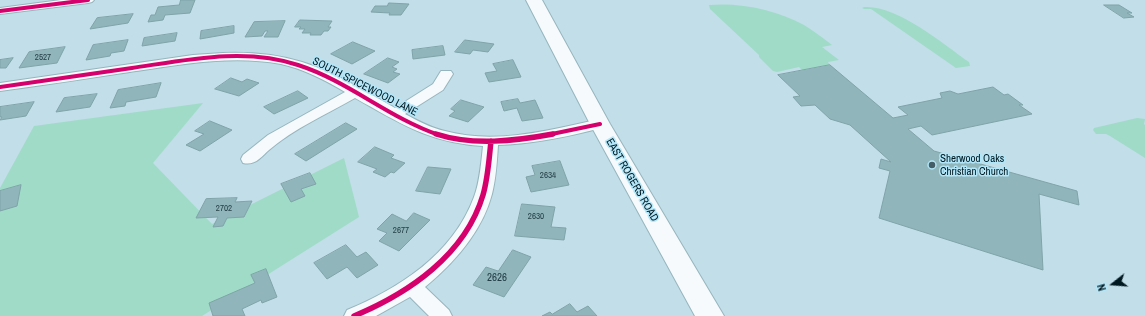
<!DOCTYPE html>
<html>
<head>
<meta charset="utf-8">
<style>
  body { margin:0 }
  #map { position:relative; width:1145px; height:316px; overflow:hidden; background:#c2dee8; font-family:"Archivo Narrow",sans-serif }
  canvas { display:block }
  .north { position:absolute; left:1093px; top:264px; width:40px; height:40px; -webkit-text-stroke:3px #b2e6f8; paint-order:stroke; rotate:253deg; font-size:11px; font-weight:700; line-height:16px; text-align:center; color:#001820 }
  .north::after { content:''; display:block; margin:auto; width:14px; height:18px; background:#001820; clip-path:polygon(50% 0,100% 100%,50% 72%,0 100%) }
</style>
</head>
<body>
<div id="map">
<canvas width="1145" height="316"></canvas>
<div class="north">N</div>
</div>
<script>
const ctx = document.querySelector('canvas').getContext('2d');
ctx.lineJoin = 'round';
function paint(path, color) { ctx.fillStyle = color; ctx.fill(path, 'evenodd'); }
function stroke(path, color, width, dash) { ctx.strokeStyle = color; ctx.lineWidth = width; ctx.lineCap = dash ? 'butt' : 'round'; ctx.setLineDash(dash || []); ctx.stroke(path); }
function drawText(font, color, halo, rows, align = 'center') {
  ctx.font = font + ' "Archivo Narrow",sans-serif'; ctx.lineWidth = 3; ctx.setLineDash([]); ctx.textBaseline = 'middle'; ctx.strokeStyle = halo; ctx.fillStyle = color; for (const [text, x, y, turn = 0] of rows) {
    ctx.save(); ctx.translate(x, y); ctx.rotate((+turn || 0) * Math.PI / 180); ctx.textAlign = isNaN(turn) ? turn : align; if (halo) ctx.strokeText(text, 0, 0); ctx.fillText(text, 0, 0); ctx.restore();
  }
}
const green = new Path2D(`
  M709,5C740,2 777,10 804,25C814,31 823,38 832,45L822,47L839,60L828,62L830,65L802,70L799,67L777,72L773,71L759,57V55L710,9Z
  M864,7C897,5 942,43 969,62L970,66L956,68L871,9H864L862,8Z
  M203,103L153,163L212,224L344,158L359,217L202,316H0V188L34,126Z
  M1137,118L1145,119L1144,124L1145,125V158L1110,136L1106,134H1096L1093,130L1094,128Z`);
const building = new Path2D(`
  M181,0H195L190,13L165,15L163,20L148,22L151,15H155L158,7L179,5Z
  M389,3L409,4L401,15H389L390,13L371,12L375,6H387Z
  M1104,5H1119L1132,13H1127L1134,17L1124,18Z
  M133,14L128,23L90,29L97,18Z
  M300,20L332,21L328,27H331L328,31H324L321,35H310L311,33H302L305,29H299L301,27H295Z
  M285,21L278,37H264L268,31H265L262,36L245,37L254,22Z
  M234,26V33L200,39L201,31Z
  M177,33L175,41L142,46L144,38Z
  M128,40L124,51L111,53L110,56L86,60L93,45Z
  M465,40L494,44L488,52L473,50L470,54L455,52Z
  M353,42L375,51L352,64L331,54Z
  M443,46L445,55L413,59L412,50Z
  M65,47L57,63L19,68L29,52Z
  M13,58L6,68H0V60Z
  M388,58L399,62L392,67L397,69L393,72L400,74L388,83L364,74Z
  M513,60L521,77L489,82L485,73L497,71L493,64Z
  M830,65L893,118L908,115L898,107L942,98L940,93L950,91L958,94L993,87L1004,95L1008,94L1023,105H1019L1032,114L932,135L921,126L908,129L934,151L1077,191L1079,205L1039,194L1043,270L879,218L890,171L879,168L881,159L891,162L850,125L830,119L815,105L801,106L793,97L800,96L778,75Z
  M231,78L242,82L247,79L259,83L239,96L215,89Z
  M161,83L156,97L126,102L125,106L110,108L118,90Z
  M298,91L308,98L274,114L264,107Z
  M97,94L90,107L56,112L64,98Z
  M518,99L520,103L535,100L543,118L522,121L517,108L504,111L501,102Z
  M461,100L484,107L468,122L449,116L455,111L451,109Z
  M34,102L26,116L0,120L2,117H0V107Z
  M210,121L232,130L200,151L186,145L204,134L195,131Z
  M346,123L357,129L306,161L295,154Z
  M375,147L394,155L391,158L405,163L394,173L391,172L385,177L373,172L377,169L358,162Z
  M560,161L569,185L531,192L526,177L535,175L532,166Z
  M428,167L451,169L440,194L416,191Z
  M310,173L316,184L301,189L305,196L291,202L281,184Z
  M21,185L17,206L0,211V191Z
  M237,198L235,202L252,201L244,217L227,218L223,226L213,227L218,217L196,218L206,199Z
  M522,204L555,207L551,227L566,228L564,240L515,236Z
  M414,213L430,220L399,251L379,241L387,233L377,229L392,214L406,221Z
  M346,245L357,257L366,252L378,265L357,278L347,267L327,279L314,263Z
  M513,250L531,257L504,297L473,285L486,267L498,271Z
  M266,269L277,297L262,303L261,300L242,309L245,316H213L209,303L255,283L251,275Z
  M570,304L577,312L588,306L597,316H542L550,312L552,314Z`);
const minor = new Path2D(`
  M61,0H94L92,2L88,3L0,14V8Z
  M223,53C249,52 276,54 302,62C335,72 365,91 395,108L433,84L441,71H451L453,74L443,90L405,114C418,121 431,128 445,131C495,145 551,130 600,119L605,121L607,124L605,127C571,136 534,144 498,145C497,162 496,178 492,194C482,232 454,263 425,287L449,310L452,316H429L410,297L376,316H344L347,310C400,288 453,254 474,197C480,181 481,163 483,146C429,143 400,123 355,98C327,114 293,129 269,150C261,157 255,166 243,163L241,159L243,155L268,135L345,92C325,80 304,69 281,64C233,55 184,64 136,71C90,78 45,85 0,91V83L193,55Z`);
const secondary = new Path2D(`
  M526,0H542L610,124L724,316H695L590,124Z`);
const cyclewayFar1 = new Path2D(`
  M0,11L88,0
  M0,87C44,81 88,74 132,68C186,60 245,47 298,65C348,81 389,118 439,135
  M547,135L600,124`);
const cycleway = new Path2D(`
  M436,134C473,146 515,141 553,134
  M354,316C409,293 465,255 483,195C488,178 489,159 491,141`);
const markers = [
  [932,165,4,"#445d66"]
];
const numberNames = [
  ["2527",43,58],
  ["2634",548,176],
  ["2702",224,209],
  ["2630",536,217],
  ["2677",401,231]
];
const streetNames = [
  ["SOUTH SPICEWOOD LANE",365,87,27],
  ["EAST ROGERS ROAD",632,180,60]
];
const poiNames = [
  ["Sherwood Oaks",940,159],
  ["Christian Church",940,172]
];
const nearNumbernames = [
  ["2626",497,278]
];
paint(green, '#a0dbc8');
paint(building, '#90b5bb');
stroke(building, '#7fa3a9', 1);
stroke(minor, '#95b5be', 2);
stroke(secondary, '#95b5be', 2);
paint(minor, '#f6fafc');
paint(secondary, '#f6fafc');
stroke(cyclewayFar1, '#d6006c', 4);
stroke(cycleway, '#d6006c', 5.5);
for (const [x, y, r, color] of markers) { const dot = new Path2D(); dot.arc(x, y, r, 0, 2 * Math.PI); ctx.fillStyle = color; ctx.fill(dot); stroke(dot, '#b2e6f8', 1.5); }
drawText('9px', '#243f47', null, numberNames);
drawText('11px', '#001820', '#b2e6f8', streetNames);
drawText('11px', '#001820', '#b2e6f8', poiNames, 'left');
drawText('11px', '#243f47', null, nearNumbernames);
</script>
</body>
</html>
